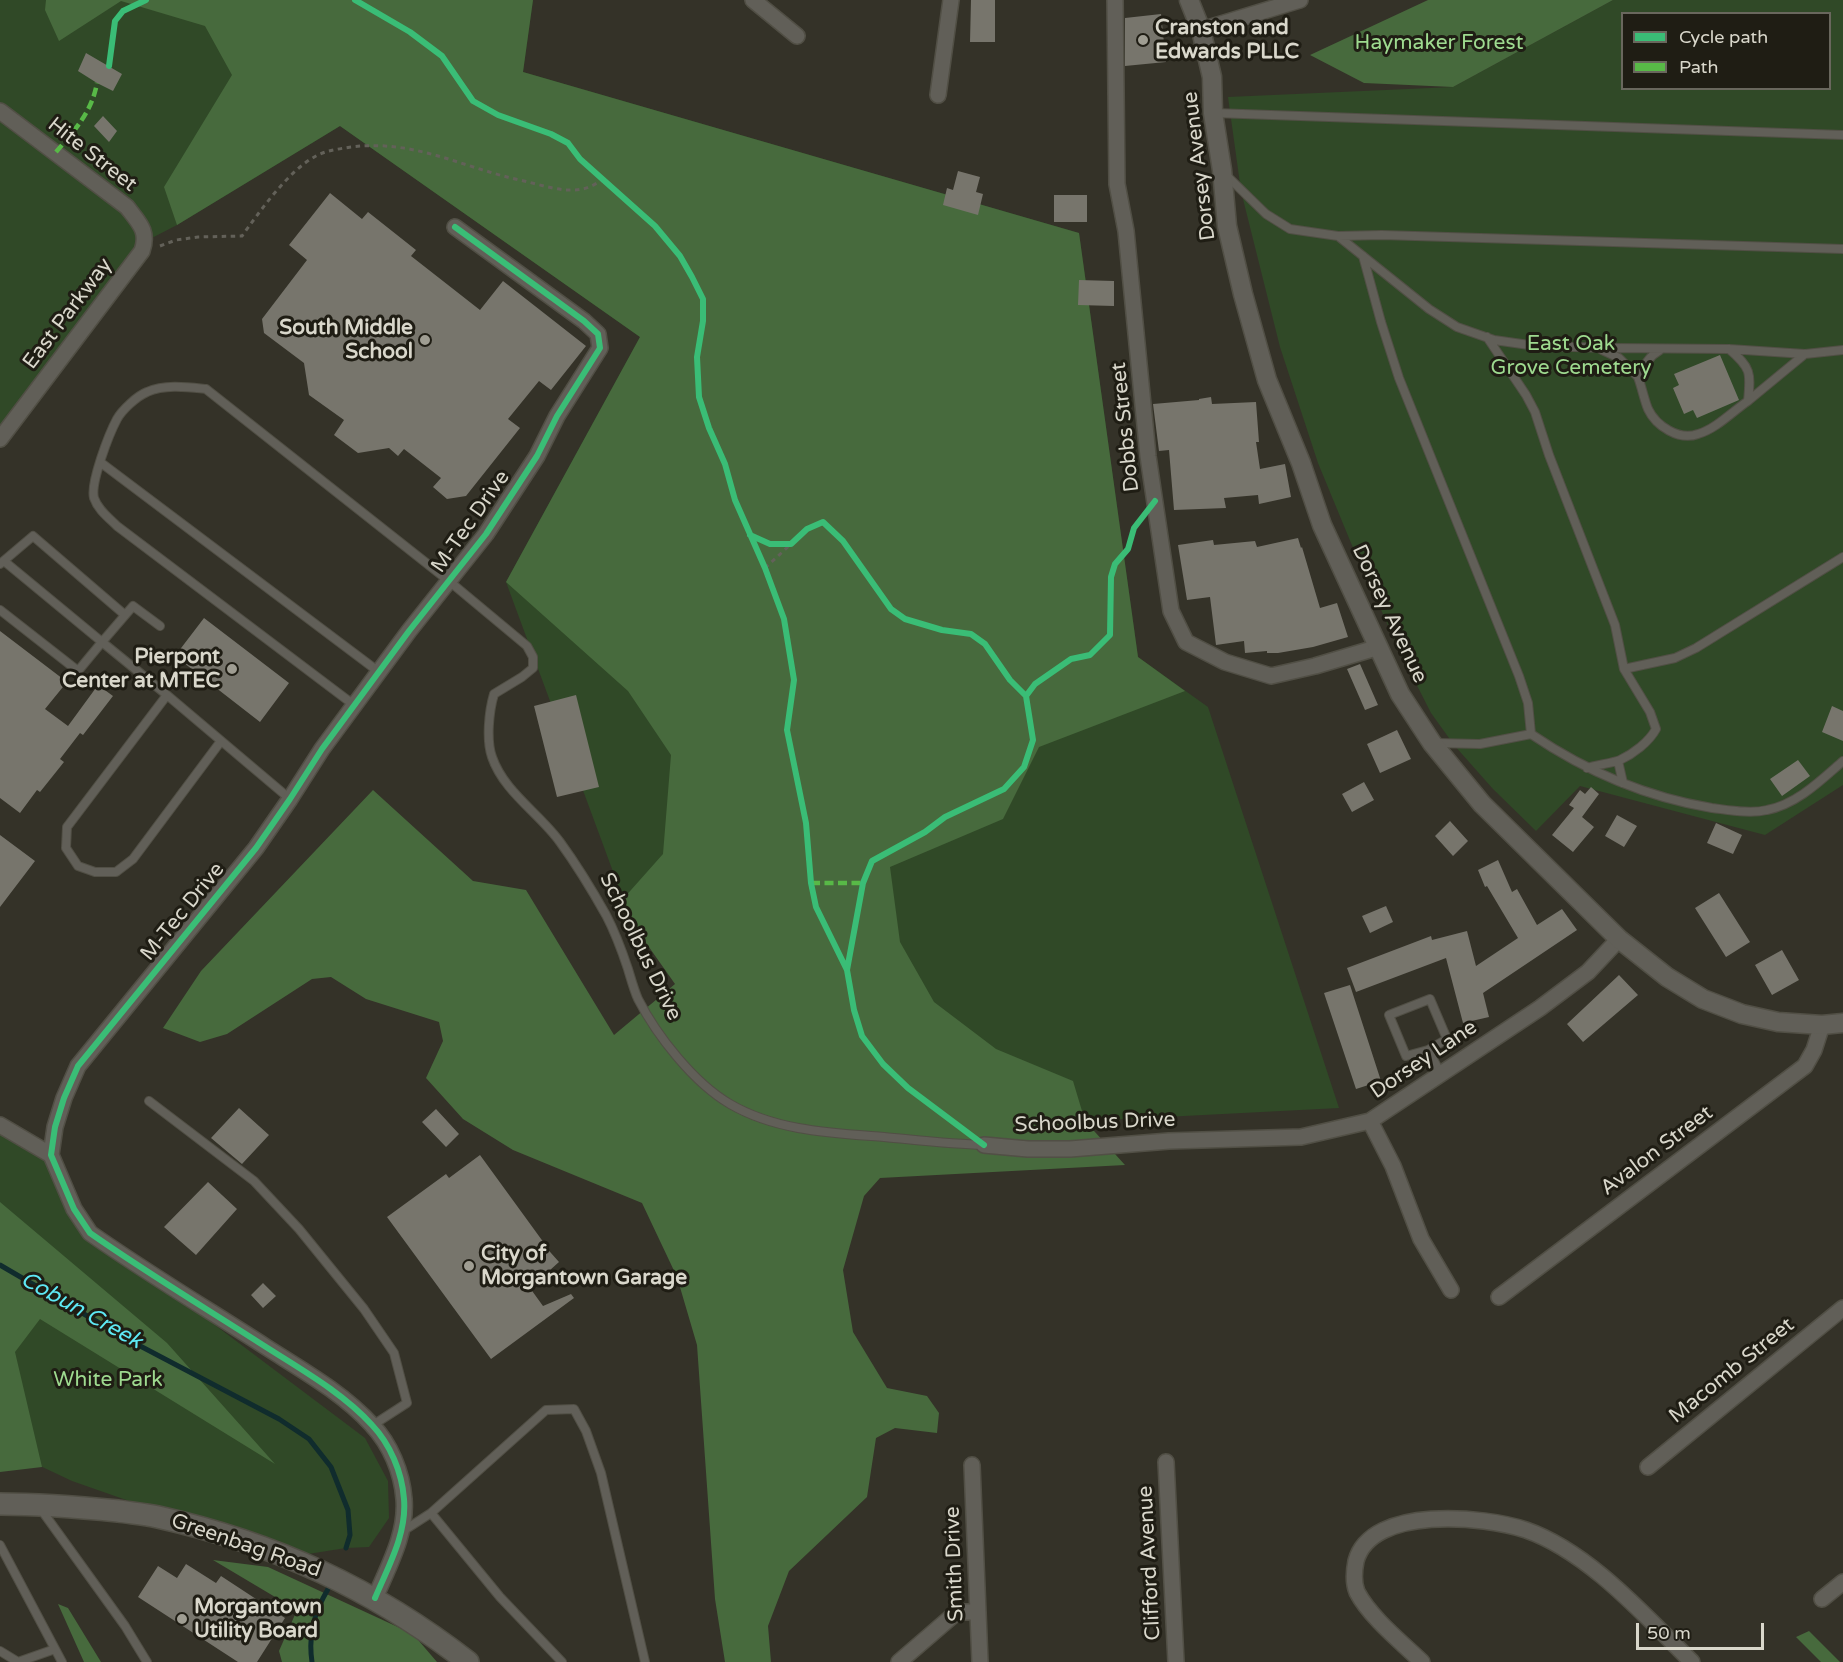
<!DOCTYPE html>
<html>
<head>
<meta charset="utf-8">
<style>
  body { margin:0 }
  #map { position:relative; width:1843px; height:1662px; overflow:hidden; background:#343228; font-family:"Varela Round",sans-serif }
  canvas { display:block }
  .legend { position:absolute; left:1621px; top:12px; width:210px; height:78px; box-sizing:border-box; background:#1f1d14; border:2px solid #69675d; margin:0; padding:8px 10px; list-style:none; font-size:18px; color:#d9d7cb }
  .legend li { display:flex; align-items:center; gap:12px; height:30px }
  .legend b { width:30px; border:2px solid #69675d }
  .scale { position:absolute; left:1636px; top:1623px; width:128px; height:27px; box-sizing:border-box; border:3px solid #d9d7cb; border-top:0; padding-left:8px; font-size:18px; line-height:21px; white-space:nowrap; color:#d9d7cb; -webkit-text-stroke:4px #1f1d14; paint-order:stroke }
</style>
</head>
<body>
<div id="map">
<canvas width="1843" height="1662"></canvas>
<ul class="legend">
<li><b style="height:8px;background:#3abd76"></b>Cycle path</li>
<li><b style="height:8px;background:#58b947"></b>Path</li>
</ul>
<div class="scale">50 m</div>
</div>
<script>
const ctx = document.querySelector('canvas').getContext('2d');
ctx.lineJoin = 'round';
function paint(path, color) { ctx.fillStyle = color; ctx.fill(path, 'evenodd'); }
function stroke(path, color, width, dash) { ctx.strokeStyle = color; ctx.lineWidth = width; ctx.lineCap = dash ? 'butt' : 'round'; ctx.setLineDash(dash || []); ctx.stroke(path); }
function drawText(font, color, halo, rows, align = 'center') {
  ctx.font = font + ' "Varela Round",sans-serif'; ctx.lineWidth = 6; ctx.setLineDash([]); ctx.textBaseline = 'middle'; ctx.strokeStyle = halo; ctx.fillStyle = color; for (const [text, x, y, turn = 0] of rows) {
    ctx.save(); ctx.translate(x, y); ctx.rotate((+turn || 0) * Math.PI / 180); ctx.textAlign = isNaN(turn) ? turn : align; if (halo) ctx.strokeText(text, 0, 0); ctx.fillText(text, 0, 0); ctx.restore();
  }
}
const green = new Path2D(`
  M0,0H533L523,72L1079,233L1138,657L1208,707L1339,1108L932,1129L632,923L506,582L640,337L340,126L177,225L146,241L0,439Z
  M1613,0H1843V785L1765,835L1580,786L1536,831L1493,789L1454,745L1431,713L1400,652L1351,543L1318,463L1280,347L1241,191L1228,97L1453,87ZM1622,14H1830V88H1622Z
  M0,1118L51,1155L74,1209L114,1249L365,1438L388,1481L389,1518L369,1547L346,1548L289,1557L72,1481L0,1447Z`);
const forest = new Path2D(`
  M46,0H533L523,72L1079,233L1138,657L1185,691L1039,747L1003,819L890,867L900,942L934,1002L996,1049L1073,1081L1085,1121L1125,1165L880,1178L864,1196L843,1270L853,1332L887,1388L927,1396L939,1413L937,1433L895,1428L876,1438L867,1497L789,1571L768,1626L771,1662H725L715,1599L697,1345L677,1277L642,1203L513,1150L463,1119L426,1078L443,1041L439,1022L366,999L331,977L312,979L227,1034L200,1042L163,1028L201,971L373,790L473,881L526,890L614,1035L675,984L632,923L623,899L663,854L671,755L628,691L506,582L640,337L340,126L177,225L164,187L232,75L205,26L121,1L59,41L45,10Z
  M1428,0H1613L1453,87L1364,83L1310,55Z
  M0,1202L167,1343L275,1464L40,1319L15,1352L42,1467L0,1472Z
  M213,1560L268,1567L413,1634L437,1662H282L279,1651L297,1610Z
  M58,1604L68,1608L101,1662H84Z
  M1809,1631L1840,1662H1821L1796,1637Z`);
const stream = new Path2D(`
  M0,1265L125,1338L279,1419L309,1439L331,1467L348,1510L350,1535L346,1548
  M312,1662C308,1635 314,1613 328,1589`);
const building = new Path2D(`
  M971,0H995V42H970Z
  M1161,14L1166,62L1125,66V18Z
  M86,53L122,74L113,91L97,83L78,71Z
  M103,116L117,131L109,142L94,126Z
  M958,171L980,177L976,192L983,194L978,215L943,205L947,188L953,190Z
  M330,193L362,219L368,212L416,250L411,256L480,310L503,281L586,346L551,390L539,381L508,419L520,428L466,496L447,499L433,487L441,478L404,449L398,456L389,448L358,453L334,435L344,420L309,395L304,363L264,333L262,319L307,260L289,245Z
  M1054,195H1087V222H1054Z
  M1079,280L1114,281V306L1078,305Z
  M1720,355L1739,400L1697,418L1693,410L1684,414L1673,388L1679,385L1674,374Z
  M1211,397L1212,404L1256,402L1259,442H1256L1260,469L1285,464L1291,497L1259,504L1258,495L1224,498L1226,508L1174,510L1169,450L1159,451L1153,404L1199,400V399Z
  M1298,538L1301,548L1302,547L1320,608L1337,603L1348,637L1313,647L1278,653H1267V651L1245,653L1244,641L1216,645L1210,597L1187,600L1178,545L1213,540L1214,545L1255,541L1257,547Z
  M204,618L289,683L260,722L175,656Z
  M0,631L67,682L45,709L68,726L98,685L113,696L83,735L80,733L60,759L64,762L40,792L37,790L20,813L0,798Z
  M1360,664L1378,705L1365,710L1347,669Z
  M576,695L599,787L557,797L534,706Z
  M1832,706L1843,711V741L1822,732Z
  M1397,730L1411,759L1380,773L1367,744Z
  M1798,760L1810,776L1782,796L1770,779Z
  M1364,782L1374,800L1352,812L1342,794Z
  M1591,787L1599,794L1582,817L1594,827L1573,852L1552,835L1574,808L1569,805L1580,790L1585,794Z
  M1617,815L1637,826L1624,847L1605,836Z
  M1450,821L1468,841L1453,856L1435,836Z
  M1716,823L1742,835L1733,854L1707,843Z
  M0,835L35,861L0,907Z
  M1498,860L1512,892L1517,889L1537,925L1562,909L1577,930L1483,993L1489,1017L1463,1023L1446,958L1356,992L1347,968L1431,936L1432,940L1467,931L1476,966L1518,938L1487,886L1485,887L1478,870Z
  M1719,893L1750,942L1726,957L1695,908Z
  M1386,906L1393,922L1370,933L1362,916Z
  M1782,950L1799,980L1772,995L1755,965Z
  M1619,975L1638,995L1583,1042L1567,1024Z
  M1350,985L1381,1081L1356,1089L1324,993Z
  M239,1108L269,1135L242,1164L211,1138Z
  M436,1109L459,1134L446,1147L422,1122Z
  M480,1155L544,1243L543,1244L559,1262L530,1288L543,1306L571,1294L574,1298L491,1359L387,1217L446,1174L449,1178Z
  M208,1182L237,1209L196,1255L164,1227Z
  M263,1283L276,1296L263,1308L251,1295Z
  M186,1564L216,1583L221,1576L285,1618L257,1662H238L138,1597L158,1566L177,1578Z`);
const path = new Path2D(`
  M160,246L176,240L198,237L242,236C260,211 289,170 316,156C327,150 339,149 351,147C416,139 462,168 524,181C542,185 563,193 582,189C589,188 597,183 603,180
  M765,568L791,544`);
const service = new Path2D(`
  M1214,113L1843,135
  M1227,176L1266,214L1290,229L1338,236L1429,309L1457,327L1494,340L1536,346L1611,348L1729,349L1805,354L1843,350
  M1338,236L1382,235L1843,249
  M1363,256L1381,322L1399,378L1519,676L1528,703L1531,734C1587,772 1645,797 1712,808C1729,810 1750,814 1767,810C1797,804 1820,781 1843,761
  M1487,337L1526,395L1535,412L1549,455L1615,625L1624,669L1650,712L1656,729C1649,742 1633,754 1620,760C1613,763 1595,765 1587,768
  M1602,350L1619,358L1638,377
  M1660,350C1649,356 1644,366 1638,377C1642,388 1644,399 1648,409C1656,426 1679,441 1698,434C1716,429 1733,411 1748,401C1751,372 1751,368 1729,349
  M1748,401L1805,354
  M100,462L379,672
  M0,564L33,536L125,615
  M0,610L78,671L102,642L4,561
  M160,626L133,606L102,642L167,695
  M1624,669L1675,658L1696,648L1843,557
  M354,705L117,526C109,518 98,510 94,498C90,483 109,434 117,419C122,410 137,396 147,392C165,384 187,387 206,389L449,581L527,646L533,657V668L522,677L494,694C489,711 486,740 492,757C504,792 539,813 560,842C576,864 592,890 606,915C615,932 622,951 628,969C631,979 634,990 638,999C657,1036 694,1083 730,1104C776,1131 832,1133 884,1137C917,1140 951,1144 984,1145
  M221,741L133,859L116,872H95L78,866L66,848L67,827L167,695L290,799
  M1435,743L1480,744L1531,734
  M1618,761L1623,783
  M1428,1050L1406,1056L1389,1015L1430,999L1447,1039L1428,1050L1441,1074
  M149,1101L254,1181L299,1229L364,1309L394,1353L407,1403L373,1425
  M40,1508L125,1626L147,1662
  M431,1513L500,1597L562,1662
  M403,1531L431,1513L546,1410L574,1409L586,1431L601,1473L645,1662
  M0,1545L62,1662
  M0,1651L18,1662L55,1649`);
const minor = new Path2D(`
  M753,0L797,36
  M1115,0L1117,184L1126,231L1148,456L1171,611L1186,642L1225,662L1271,676L1315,666L1379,647
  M1201,30L1300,0
  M938,95L951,0
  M0,111L127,207C139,223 149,231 142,251L0,439
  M1370,1121L1393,1166L1421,1239L1451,1290
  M0,1125L51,1155
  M984,1145L1028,1149H1070L1169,1141L1301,1137L1370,1121L1540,1008L1588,972L1619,939
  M1499,1297L1805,1066L1814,1050L1822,1025
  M1166,1462L1176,1662
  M972,1465L980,1662
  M1648,1467L1843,1308
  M375,1598C388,1567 407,1534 404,1499C402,1472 390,1444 372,1425C343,1393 302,1370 266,1347C207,1309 147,1273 90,1233L74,1209L51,1155L55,1127L64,1098L78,1066L256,848L290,799L322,749L409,631L486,534L537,456L557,416L600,348L598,334L584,321L455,227
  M1822,1599L1843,1582
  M899,1662L957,1612H977
  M1422,1662C1401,1642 1370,1617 1357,1592C1353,1582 1354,1571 1356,1561C1371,1505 1485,1516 1526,1530C1589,1552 1645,1616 1692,1662`);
const tertiary = new Path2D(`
  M1189,0L1201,30L1212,77L1213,113L1222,170L1227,226L1243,294L1267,380L1301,463L1322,525L1400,694L1432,743L1482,804L1619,939L1667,977L1703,999L1742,1014L1778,1022L1822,1025L1843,1023`);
const secondary = new Path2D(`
  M0,1504C40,1504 78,1507 118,1511C131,1513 145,1514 158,1517C274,1543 374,1589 468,1662`);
const quiet = new Path2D(`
  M56,152C74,131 92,112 97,83
  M811,883H863`);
const cycleway = new Path2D(`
  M355,0L410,32L442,56L473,101L498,115L551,134L568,143L580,159L655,226L680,256L692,277L703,299V321L697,357L699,397L709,428L725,464L735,500L765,568L784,619L794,680L787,730L806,823L811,883L816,907L847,970L854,1010L862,1036L883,1064L908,1088L984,1145
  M109,66L115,21L123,11L146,0
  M750,535L770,544H791L807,529L823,522L843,541L891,609L905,619L942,630L971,634L985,644L1010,680L1026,696L1033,740L1024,767L1004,789L945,817L925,832L872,861L863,883L847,970
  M1026,696L1035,684L1071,659L1090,655L1110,635L1111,577L1115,564L1128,549L1134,528L1155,501
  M375,1598C388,1567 407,1534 404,1499C402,1472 390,1444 372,1425C343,1393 302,1370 266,1347C207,1309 147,1273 90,1233L74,1209L51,1155L55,1127L64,1098L78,1066L256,848L290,799L322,749L409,631L486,534L537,456L557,416L600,348L598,334L584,321L455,227`);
const markers = [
  [1143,40,6,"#9f9d92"],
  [425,340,6,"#9f9d92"],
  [232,669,6,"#9f9d92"],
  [469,1266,6,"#9f9d92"],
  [182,1619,6,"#9f9d92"]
];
const poiNames = [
  ["Cranston and",1155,28],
  ["Edwards PLLC",1155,52],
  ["South Middle",413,328,"right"],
  ["School",413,352,"right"],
  ["Pierpont",220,657,"right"],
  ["Center at MTEC",220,681,"right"],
  ["City of",481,1254],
  ["Morgantown Garage",481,1278],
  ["Morgantown",194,1607],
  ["Utility Board",194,1631]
];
const parkNames = [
  ["Haymaker Forest",1439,43],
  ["East Oak",1571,344],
  ["Grove Cemetery",1571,368],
  ["White Park",108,1380]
];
const streetNames = [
  ["Hite Street",92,155,38],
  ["Dorsey Avenue",1200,166,-97],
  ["East Parkway",68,314,-53],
  ["Dobbs Street",1126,427,-96],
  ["M-Tec Drive",471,522,-55],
  ["Dorsey Avenue",1389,614,65],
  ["M-Tec Drive",183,912,-51],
  ["Schoolbus Drive",640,947,64],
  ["Dorsey Lane",1424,1060,-34],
  ["Schoolbus Drive",1095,1123,-2],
  ["Avalon Street",1657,1151,-37],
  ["Macomb Street",1732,1371,-39],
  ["Greenbag Road",246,1546,19],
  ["Clifford Avenue",1150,1563,-93],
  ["Smith Drive",955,1564,-92]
];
const waterNames = [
  ["Cobun Creek",81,1311,29]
];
paint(green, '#304927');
paint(forest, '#476a3d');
stroke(stream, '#102c2d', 5);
paint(building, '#77756c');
stroke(service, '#514f45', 10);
stroke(minor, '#514f45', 18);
stroke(tertiary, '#514f45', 21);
stroke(secondary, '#514f45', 24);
stroke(path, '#636159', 3, [4.5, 4.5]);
stroke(service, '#615f58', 8);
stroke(minor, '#615f58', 15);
stroke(tertiary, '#615f58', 18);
stroke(secondary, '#615f58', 21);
stroke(quiet, '#58b947', 4.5, [9, 4.5]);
stroke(cycleway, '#3abd76', 6);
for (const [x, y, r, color] of markers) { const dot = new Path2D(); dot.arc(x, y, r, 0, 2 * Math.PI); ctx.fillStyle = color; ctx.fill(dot); stroke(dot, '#1f1d14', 2); }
drawText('bold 21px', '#d9d7cb', '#1f1d14', poiNames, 'left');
drawText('21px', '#9eda8f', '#1f1d14', parkNames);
drawText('21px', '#d9d7cb', '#1f1d14', streetNames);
drawText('italic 22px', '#5ee9f5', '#1f1d14', waterNames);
</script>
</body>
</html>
